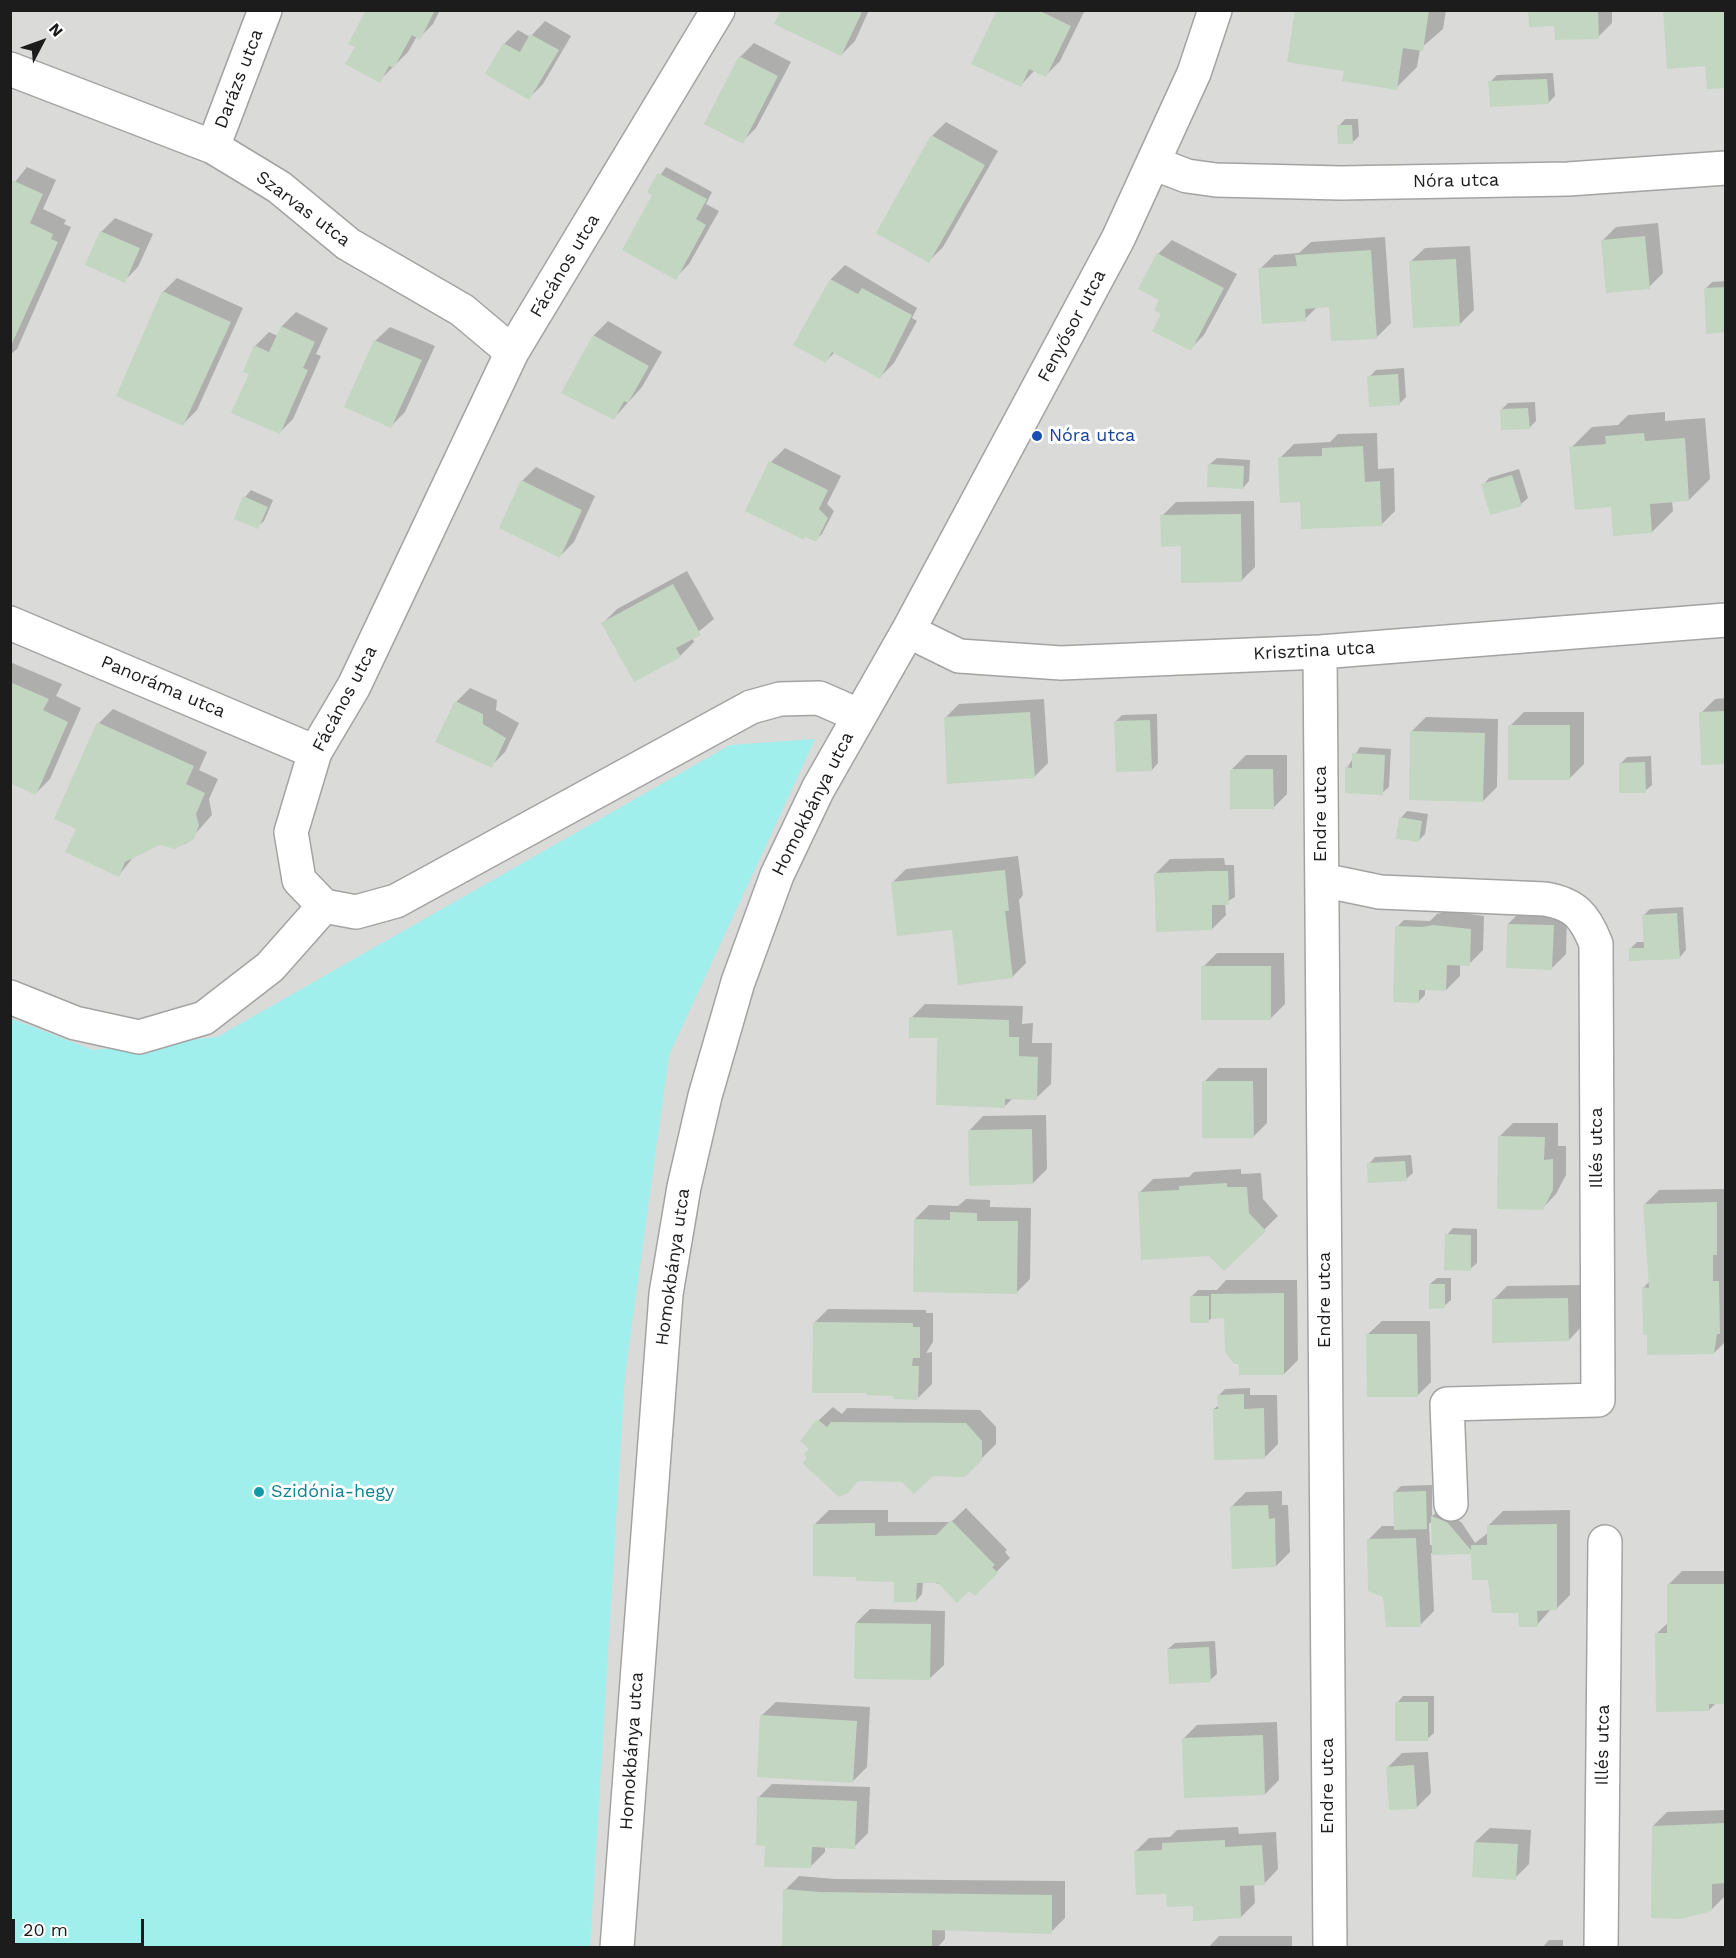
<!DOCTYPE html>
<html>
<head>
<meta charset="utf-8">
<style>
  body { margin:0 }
  #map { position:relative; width:1736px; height:1958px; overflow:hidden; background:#e1efe2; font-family:"Work Sans",sans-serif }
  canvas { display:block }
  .frame { position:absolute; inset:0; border:12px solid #1c1c1c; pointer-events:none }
  .north { position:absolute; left:12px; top:12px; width:60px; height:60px; -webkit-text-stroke:4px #fff; paint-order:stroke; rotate:49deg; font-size:16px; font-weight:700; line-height:24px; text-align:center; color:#1c1c1c }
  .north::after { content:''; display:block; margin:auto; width:21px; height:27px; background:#1c1c1c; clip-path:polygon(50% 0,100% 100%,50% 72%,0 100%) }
  .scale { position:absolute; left:12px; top:1919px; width:132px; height:27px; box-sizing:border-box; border:3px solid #1c1c1c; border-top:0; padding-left:8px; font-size:18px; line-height:21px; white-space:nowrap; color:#1c1c1c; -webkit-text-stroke:4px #fff; paint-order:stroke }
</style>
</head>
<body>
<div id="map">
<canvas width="1736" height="1958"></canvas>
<div class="frame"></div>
<div class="north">N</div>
<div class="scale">20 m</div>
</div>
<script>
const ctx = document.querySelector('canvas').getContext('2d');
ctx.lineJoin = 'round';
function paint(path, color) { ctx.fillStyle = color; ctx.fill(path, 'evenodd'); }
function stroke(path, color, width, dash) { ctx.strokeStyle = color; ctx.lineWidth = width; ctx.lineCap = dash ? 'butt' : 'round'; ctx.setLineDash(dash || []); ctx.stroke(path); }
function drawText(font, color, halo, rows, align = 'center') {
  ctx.font = font + ' "Work Sans",sans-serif'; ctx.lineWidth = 6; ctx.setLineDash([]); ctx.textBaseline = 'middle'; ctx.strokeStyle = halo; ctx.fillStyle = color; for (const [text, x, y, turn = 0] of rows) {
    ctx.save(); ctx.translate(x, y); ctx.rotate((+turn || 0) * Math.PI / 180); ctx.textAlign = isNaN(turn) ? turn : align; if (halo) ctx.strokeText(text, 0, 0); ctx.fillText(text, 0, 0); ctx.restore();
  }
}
const residential = new Path2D(`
  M11,11H1725V1947H11Z`);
const grass = new Path2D(`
  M815,739L669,1055L625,1374L590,1947H11L10,1018L93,1050L217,1037L730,745Z`);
const shadow = new Path2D(`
  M368,10H440L433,24L419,38L417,36L408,52L379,81L357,47Z
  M783,10H869L855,41L841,55Z
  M999,10H1081L1084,12L1060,61L1046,75L1035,70L1020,86Z
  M1296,10H1446L1443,29L1420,49L1417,67L1396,88L1346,69Z
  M1530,10H1612V23L1598,37L1555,24Z
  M545,21L571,36L543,84L529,98L504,44L518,30L530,37Z
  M754,43L791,62L756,128L742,142L740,57Z
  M1553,73L1555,96L1548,103L1490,82L1497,75Z
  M1345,119H1358L1359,136L1353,142L1339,126Z
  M946,122L998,151L943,247L929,261L932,136Z
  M27,167L56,180L43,209L66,220L64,224L71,227L17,349L10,355V188Z
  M666,167L712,192L706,204L719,211L689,264L675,278L654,194L649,192Z
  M115,218L153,234L138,267L124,281L101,232Z
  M1658,223L1663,273L1649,287L1602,241L1616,227Z
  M1385,237L1391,323L1377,337L1330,306H1318L1305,319L1260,269L1274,255L1299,253L1311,242Z
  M1172,240L1237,274L1204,335L1190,349L1163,314L1158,254Z
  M1470,246L1474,310L1460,324L1410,262L1425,248Z
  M845,265L917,308L912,318L917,321L894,363L880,377L835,352L826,361L831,279Z
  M177,278L243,308L197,410L183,424L163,292Z
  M1726,281V331L1705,289L1712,282Z
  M296,312L328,328L316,354L321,356L293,419L279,433L251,373L255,346L269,332L278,336L282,326Z
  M608,321L662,352L642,387L614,418L563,392L594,335Z
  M390,327L435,346L405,412L391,426L375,341Z
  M1404,368L1406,397L1399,404L1369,377L1376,370Z
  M1535,402L1536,421L1529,428L1502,409L1508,403Z
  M1665,412V421L1705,418L1710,479L1689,500L1672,501L1673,511L1652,532L1612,505L1571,448L1592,427L1618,425L1628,415Z
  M1377,433L1378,469L1394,468L1395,511L1381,525L1301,500L1280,458L1294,444L1330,442L1338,434Z
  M785,448L841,476L827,504L834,511L822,534L815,540L771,462Z
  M1217,458L1250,460L1249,481L1243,488L1210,464Z
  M536,467L595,496L574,542L560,556L522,481Z
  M1519,469L1528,498L1521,504L1483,485L1489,478Z
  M251,490L273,500L264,521L257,527L245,497Z
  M1254,501L1255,567L1241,581L1182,545L1162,516L1176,502Z
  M687,571L714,619L692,637L694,642L680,656L634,680L603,623L617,609Z
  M10,662L62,684L56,696L81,708L50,779L36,793L10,781Z
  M470,688L497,700L496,710L519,723L505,752L491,766L456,702Z
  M1726,698V763L1701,713L1715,699Z
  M1044,699L1048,763L1034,777L945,718L959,704Z
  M113,709L207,752L199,770L218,779L209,799L212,815L187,843L175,848L160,843L135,855L119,875L78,828L99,723Z
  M1524,712H1584V764L1570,778L1510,726Z
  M1157,714L1158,763L1152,770L1115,722L1122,715Z
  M1426,717L1498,719L1497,787L1483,801L1412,731Z
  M1360,747L1391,749L1389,787L1382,793L1347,768Z
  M1246,755H1287V794L1273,808L1232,769Z
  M1651,756L1652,785L1645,791L1621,763L1627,757Z
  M1407,811L1428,814L1425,834L1418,841L1401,818Z
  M1018,856L1023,895L1019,900L1026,963L1012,977L892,883L906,869Z
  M1224,858L1225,865H1234L1235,897L1225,903L1226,915L1212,929L1156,873L1170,859Z
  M1683,907L1686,950L1680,957L1630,949L1637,942H1645L1644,915L1650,909Z
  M1522,910L1567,911L1566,954L1552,968L1508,924Z
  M1448,911L1484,916L1483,950L1469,964H1460V976L1446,990L1425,989V995L1418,1002L1397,927L1404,920L1430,921L1437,914Z
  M1217,953H1284L1285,1004L1271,1018L1203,967Z
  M925,1004L1023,1006L1022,1024L1033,1023L1032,1043H1052L1051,1084L1036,1098H1013L1004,1107L939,1037L911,1018Z
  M1218,1068H1267V1123L1253,1137L1204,1082Z
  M1046,1115L1047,1169L1033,1183L969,1131L983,1116Z
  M1513,1123H1558V1146H1566V1175L1556,1194L1542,1209L1499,1137Z
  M1411,1155L1413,1173L1406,1179L1369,1164L1375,1157Z
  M1241,1169V1174L1261,1173L1263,1199L1278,1216L1224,1269L1139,1193L1153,1179L1189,1177L1194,1172Z
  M1726,1189V1341L1714,1353L1643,1288L1650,1281L1645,1204L1659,1190Z
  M966,1199L990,1200V1207L1031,1208L1030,1279L1016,1293L915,1219L929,1205L958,1206Z
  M1453,1228L1477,1229V1263L1470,1269L1447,1235Z
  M1437,1278H1451V1300L1444,1306L1430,1284Z
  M1226,1280H1297L1298,1360L1284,1374L1240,1363L1228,1317H1213L1208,1321L1191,1297L1198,1290H1217Z
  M1581,1285L1583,1325L1569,1340L1493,1300L1507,1286Z
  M828,1309L926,1310V1313H933V1342L926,1353L932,1352V1384L918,1398L894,1394L814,1323Z
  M1382,1321H1430L1431,1382L1417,1396L1367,1335Z
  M1250,1388V1395H1277L1278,1444L1264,1458L1214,1409L1219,1405V1395L1225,1389Z
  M833,1407L842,1414L847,1408L980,1410L996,1427V1444L965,1475H932L902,1480L809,1458L819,1420Z
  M1432,1485V1516L1439,1510L1449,1513L1462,1523L1475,1543L1489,1532V1525L1503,1511L1570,1510V1595L1556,1609H1551L1537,1625L1519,1611L1490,1599V1578L1473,1552L1431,1553L1434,1611L1420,1625L1384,1596L1368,1540L1382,1526H1395L1394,1493L1401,1486ZM1432,1521L1433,1545H1430L1429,1524Z
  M1282,1491V1505H1288L1290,1552L1276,1566L1232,1506L1246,1492Z
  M966,1508L1007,1550L1005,1552L1010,1558L975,1594L969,1589L923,1581L922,1594L916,1601L898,1580L857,1575L815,1524L829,1510H888V1522H951Z
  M1682,1571H1726V1703H1716L1709,1710L1656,1634L1669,1622L1668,1585Z
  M870,1609L945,1611L944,1665L929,1679L856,1623Z
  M1215,1641L1217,1674L1210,1680L1168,1649L1175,1643Z
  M1403,1696H1434V1733L1427,1739L1397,1703Z
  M776,1702L870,1707L867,1767L853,1781L761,1716Z
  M1277,1722L1279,1780L1265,1794L1183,1739L1197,1725Z
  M1428,1752L1431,1793L1417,1807L1388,1767L1402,1753Z
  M772,1784L870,1787L868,1833L854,1847L825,1846V1852L811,1866L766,1844L758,1798Z
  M1726,1810L1725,1896L1711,1910L1653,1826L1667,1812Z
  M1238,1827L1239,1834L1276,1832L1278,1869L1264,1884H1254L1255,1903L1241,1917L1194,1904L1168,1893L1135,1852L1149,1838L1170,1837L1177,1830Z
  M1490,1828L1531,1830L1529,1864L1515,1878L1475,1842Z
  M799,1876L835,1879L1065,1881V1918L1051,1932L945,1929V1939L937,1948L784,1947L785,1890Z
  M1219,1936H1292V1948H1208Z
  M1549,1940H1563V1948H1542Z
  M1410,1946H1449L1450,1948H1409Z`);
const building = new Path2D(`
  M366,10H435L420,40L412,35L394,68L389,66L380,83L345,64L355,47L348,44Z
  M781,10H863L841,56L774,24Z
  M997,10H1038L1071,26L1046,77L1029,69L1021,87L971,64Z
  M1295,10H1429L1423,51L1403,48L1397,90L1342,81L1344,71L1287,62Z
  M1528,10H1598L1599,39L1555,40L1554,26L1529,27Z
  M1663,10H1726V88L1707,89L1705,66L1667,69Z
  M530,34L559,50L529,100L485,74L503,43L520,52Z
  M739,56L778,76L743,144L704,124Z
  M1547,79L1549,104L1490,107L1488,81Z
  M1337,125H1352L1353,144H1338Z
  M931,135L985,165L929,263L876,233Z
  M658,173L707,199L696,219L706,225L676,280L622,250L652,195L647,192Z
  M12,180L43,194L30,223L53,234L51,239L58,242L10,348Z
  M100,231L140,248L125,283L85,265Z
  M1645,236L1650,289L1606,293L1601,240Z
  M1371,250L1377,339L1331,341L1329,307L1305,309L1306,321L1262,324L1258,268L1297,266L1295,255Z
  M1157,253L1224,288L1191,351L1152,331L1161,314L1154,310L1159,300L1138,289Z
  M1456,259L1460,326L1413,328L1409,261Z
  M830,279L858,294L862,288L912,315L880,379L832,352L826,363L793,345Z
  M1726,287V332L1706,334L1704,288Z
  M162,291L231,322L183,426L116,396Z
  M281,326L315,342L303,368L308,370L280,434L231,413L249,374L243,372L254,345L269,352Z
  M593,335L649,366L628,403L624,401L614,420L561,393Z
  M374,340L422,360L391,428L344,407Z
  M1398,374L1400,405L1369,407L1367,376Z
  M1528,408L1530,429L1501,430L1500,409Z
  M1644,433L1645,441L1685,438L1689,501L1650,504L1652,533L1613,536L1611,507L1575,510L1569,447L1606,444L1605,436Z
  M1363,446L1365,482L1380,481L1382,526L1301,529L1300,502L1280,503L1278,457L1322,456V448Z
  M769,461L828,490L819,509L828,518L816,542L805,537L804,540L745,511Z
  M1208,464L1244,466L1243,489L1207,487Z
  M1512,475L1522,506L1490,515L1481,484Z
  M521,480L582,510L560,558L499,528Z
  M243,496L268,507L258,529L234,519Z
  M1241,514L1242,582L1181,583V546L1161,547L1160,515Z
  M673,584L701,635L676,648L681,657L634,682L601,623Z
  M10,682L49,699L43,710L68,722L36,795L10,783Z
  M455,701L483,714V724L506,738L492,768L435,742Z
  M1726,711V764L1701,765L1699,712Z
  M1030,712L1035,778L947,784L944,717Z
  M1150,720L1152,771L1116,772L1114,721Z
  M97,722L194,766L186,784L205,793L196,814L199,825L194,839L175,849L160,845L125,862L119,877L65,852L76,829L54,819Z
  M1508,725H1570V780H1508Z
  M1410,731L1485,733L1483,802L1409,800Z
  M1352,753L1385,755L1383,795L1345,793V767L1352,768Z
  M1645,762L1646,793H1619V763Z
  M1230,769H1273L1274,809H1230Z
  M1399,817L1422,821L1419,842L1396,839Z
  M1005,870L1009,911H1005L1013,978L958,985L952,930L897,936L891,882Z
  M1211,871H1228L1229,905H1212V930L1156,932L1154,873Z
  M1677,913L1680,959L1629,961V948H1644L1642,915Z
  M1507,924L1554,925L1552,970L1506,968Z
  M1433,925L1471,929L1470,966L1447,965L1446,991L1419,990V1003L1393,1002L1395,926L1422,927Z
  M1201,966H1271V1020H1201Z
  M909,1017L1009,1020V1037H1019V1056L1038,1057L1037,1100L1005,1099V1108L936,1105L937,1038H909Z
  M1202,1081H1253L1254,1138H1202Z
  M1032,1129L1033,1184L969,1186L968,1130Z
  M1498,1136L1545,1137L1544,1160L1553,1159V1190L1543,1210L1497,1209Z
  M1405,1161L1407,1181L1368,1183L1367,1163Z
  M1227,1183V1187H1247L1249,1213L1266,1231L1224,1271L1209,1256L1141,1260L1138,1192L1179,1190V1186Z
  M1717,1202V1255H1713V1281H1719L1720,1334H1717L1714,1354L1647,1355V1335H1643L1642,1287L1649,1288L1643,1204Z
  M950,1212L977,1213V1221H1018L1017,1294L913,1292L914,1219L950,1220Z
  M1445,1234L1471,1235V1271L1444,1270Z
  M1429,1284H1445V1308L1429,1309Z
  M1284,1293V1375H1239V1364H1234L1225,1352L1224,1318L1211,1319V1294Z
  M1190,1296H1209V1323H1190Z
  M1568,1298L1569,1341L1492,1343V1299Z
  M813,1322L913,1323V1327H920V1358H913L912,1366H919L918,1400L893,1399V1396L866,1395V1393H812Z
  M1366,1334H1417L1418,1397H1367Z
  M1244,1394V1409L1264,1408L1265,1459L1214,1460L1213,1409H1218L1217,1395Z
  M817,1419L827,1427L831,1422L966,1423L982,1441V1460L965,1477L933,1476L914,1494L902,1482L858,1481L848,1493L839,1497L802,1463L807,1458L804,1454L809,1449L800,1441Z
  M1426,1491L1427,1529L1394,1530L1393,1492Z
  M1268,1505L1269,1519L1275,1518L1276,1567L1232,1569L1230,1506Z
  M1431,1516L1447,1522L1471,1550V1545H1487V1525L1557,1524V1610L1537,1611L1538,1627H1519L1518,1613H1492L1488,1580H1472L1471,1554L1432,1555Z
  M951,1520L995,1565L992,1567L998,1573L975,1596L969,1591L957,1603L938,1583H917L916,1602H894V1582L856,1581V1577L813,1576V1524L875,1523V1536L936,1535Z
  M1416,1538L1421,1627H1386L1383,1597L1368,1591L1367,1539Z
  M1667,1584H1726V1704H1709V1711L1656,1712L1655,1633H1667Z
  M855,1623L931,1624L930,1680L854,1679Z
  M1209,1647L1211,1682L1169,1684L1167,1649Z
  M1395,1702H1428V1741H1395Z
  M760,1715L857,1721L853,1783L757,1777Z
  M1263,1735L1265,1795L1184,1798L1182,1738Z
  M1414,1765L1417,1809L1389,1810L1386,1767Z
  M757,1797L857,1801L855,1849L812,1847L811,1868L764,1867L765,1846L756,1845Z
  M1726,1823V1883L1712,1884V1911L1681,1919L1651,1918L1652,1826Z
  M1225,1840V1847L1262,1845L1265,1885L1240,1886L1241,1918L1193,1921V1906L1167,1907L1166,1894L1136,1895L1134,1851L1162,1850V1843Z
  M1474,1842L1518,1844L1516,1880L1472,1877Z
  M783,1889L820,1892L1052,1895V1934L932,1930V1948H782Z`);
const minor = new Path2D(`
  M718,10L512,352L354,686L315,752L291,832L299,880L324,906L356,912L396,901L751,707L780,699L819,698L858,715
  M10,69L213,147L279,187L348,244L462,310L512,352
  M213,147L265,10
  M1153,163L1187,176L1216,180L1341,183L1568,179L1726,168
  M10,623L315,752
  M908,631L959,656L1061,663L1320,652L1726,620
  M1320,652L1330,1948
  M1322,880L1380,892L1545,899C1575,904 1585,916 1596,944L1598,1400L1447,1404L1451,1504
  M10,997L75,1023L139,1037L204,1018L270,967L324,906
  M617,1948L666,1294L684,1187L705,1096L738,982L777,875L818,789L908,631L1118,239L1194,73L1215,10
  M1601,1948L1605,1542`);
const markers = [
  [1037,436,6,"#1a4fb4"],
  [259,1492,6,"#0f9aa8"]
];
const streetNames = [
  ["Darázs utca",239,79,-69],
  ["Nóra utca",1456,181,-1],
  ["Szarvas utca",303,209,37],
  ["Fácános utca",565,266,-59],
  ["Fenyősor utca",1072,326,-62],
  ["Krisztina utca",1314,651,-3],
  ["Panoráma utca",163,687,23],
  ["Fácános utca",345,699,-62],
  ["Homokbánya utca",813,804,-63],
  ["Endre utca",1321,814,-90],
  ["Illés utca",1597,1148,-90],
  ["Homokbánya utca",673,1267,-82],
  ["Endre utca",1325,1300,-90],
  ["Illés utca",1603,1745,-89],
  ["Homokbánya utca",632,1751,-86],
  ["Endre utca",1328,1786,-90]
];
const transitNames = [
  ["Nóra utca",1049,436]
];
const cultureNames = [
  ["Szidónia-hegy",271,1492]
];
paint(residential, '#dadad9');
paint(grass, '#a0efec');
paint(shadow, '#0003');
paint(building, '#c3d6c1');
stroke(minor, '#a3a3a3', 36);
stroke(minor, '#fff', 33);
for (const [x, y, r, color] of markers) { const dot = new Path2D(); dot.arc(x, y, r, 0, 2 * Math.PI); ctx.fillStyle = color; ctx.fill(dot); stroke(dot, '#fff', 2); }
drawText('18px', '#1c1c1c', '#fff', streetNames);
drawText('18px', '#164399', '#fff', transitNames, 'left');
drawText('18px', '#0d838f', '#fff', cultureNames, 'left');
</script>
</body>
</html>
